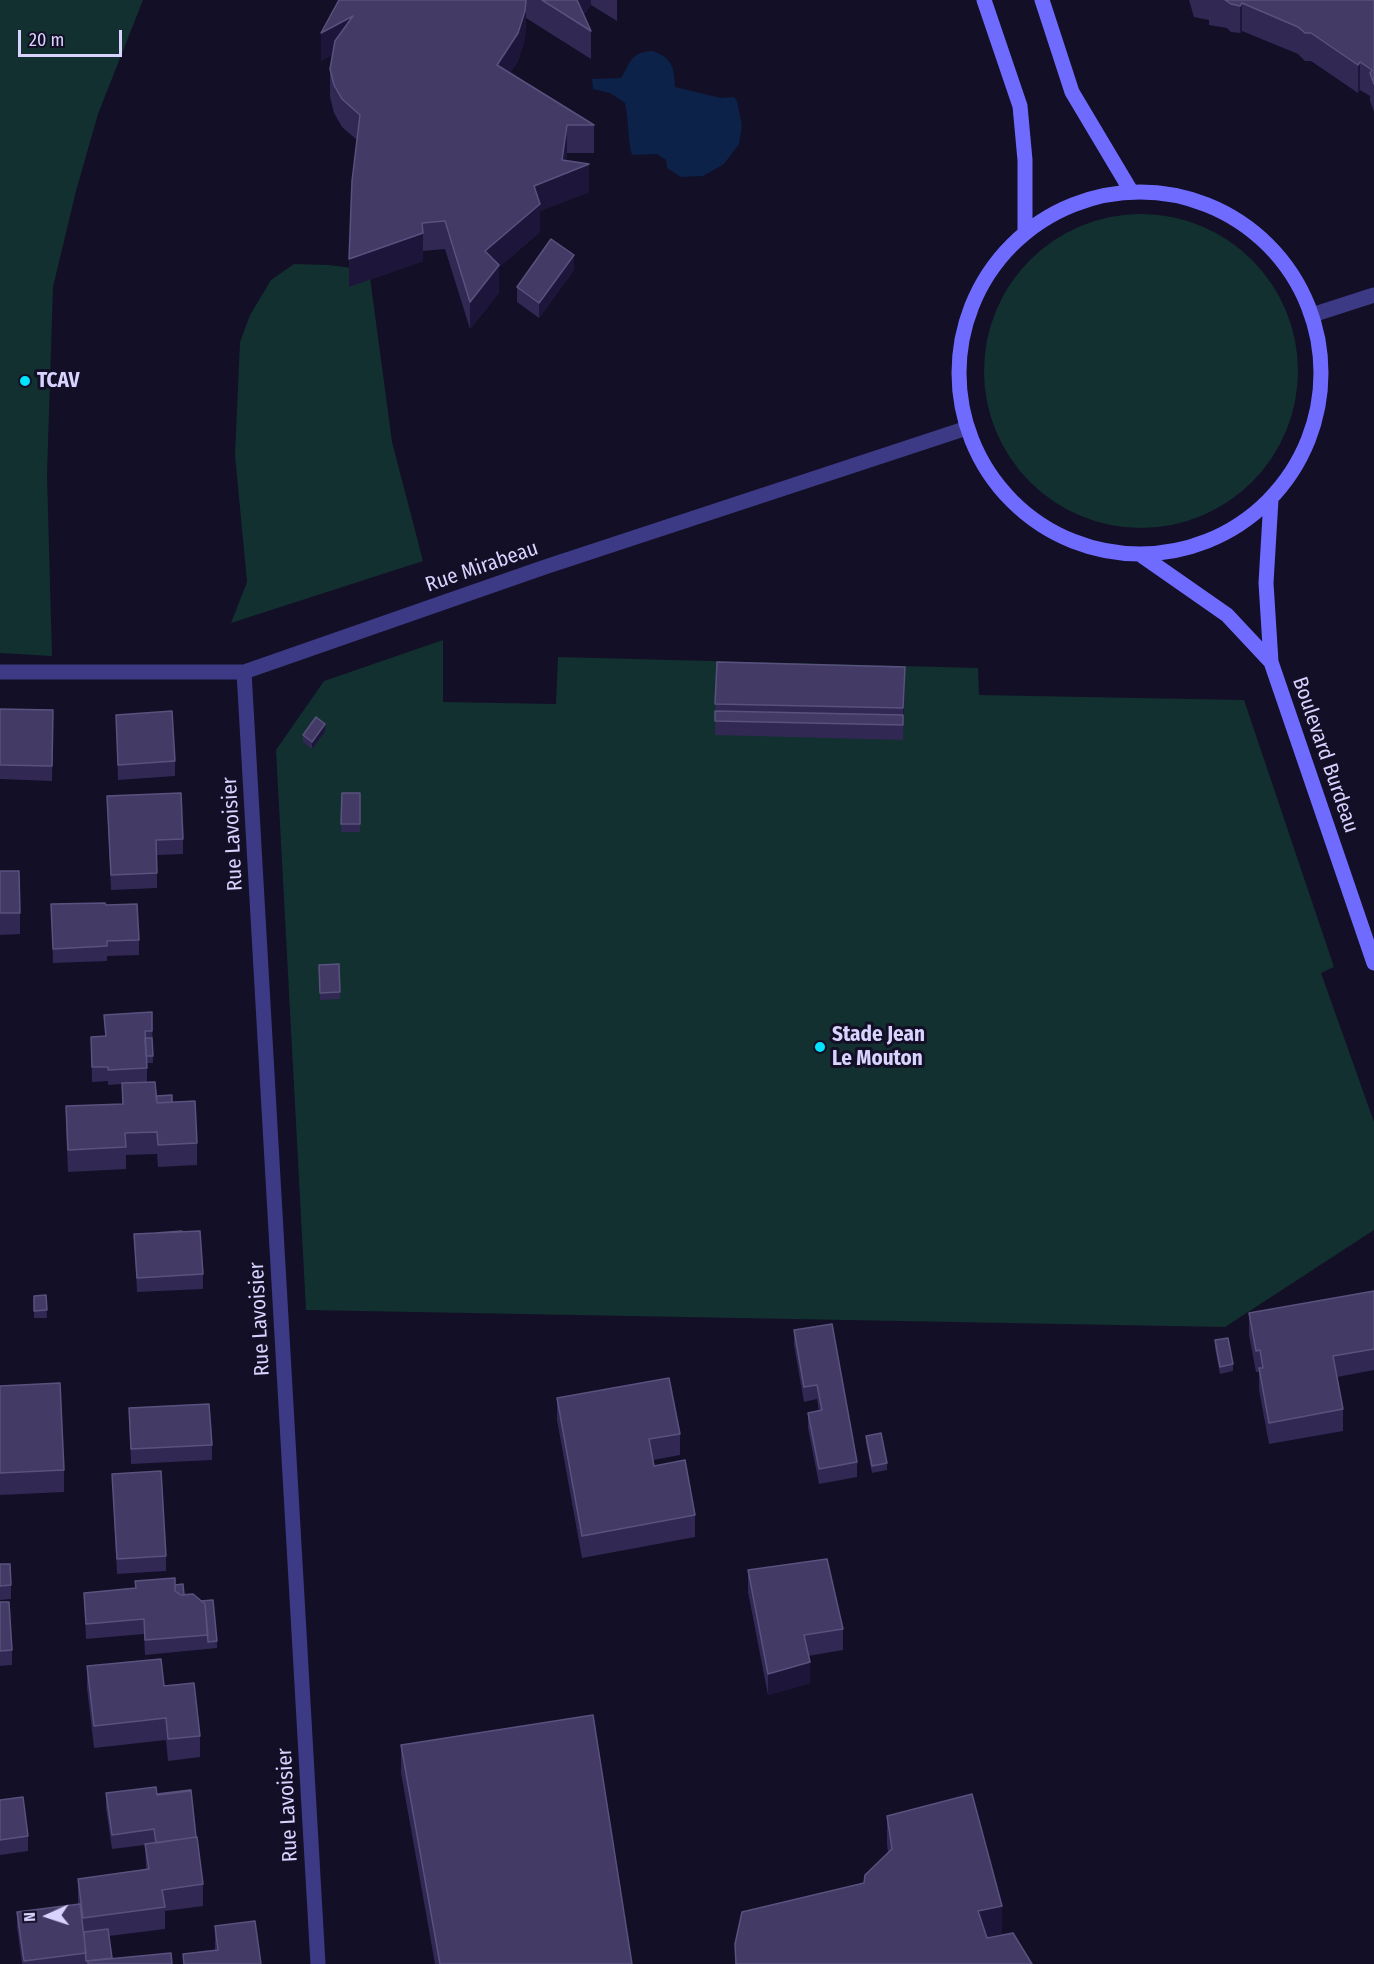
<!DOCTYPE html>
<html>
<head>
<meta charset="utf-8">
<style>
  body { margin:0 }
  #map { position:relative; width:1374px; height:1964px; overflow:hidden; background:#130f26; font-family:"Fira Sans Condensed",sans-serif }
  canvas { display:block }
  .north { position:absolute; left:18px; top:1886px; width:60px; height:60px; -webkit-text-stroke:4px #130f26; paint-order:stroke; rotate:267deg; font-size:16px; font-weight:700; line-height:24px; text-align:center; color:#d9d4ff }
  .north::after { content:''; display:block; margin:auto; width:21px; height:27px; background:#d9d4ff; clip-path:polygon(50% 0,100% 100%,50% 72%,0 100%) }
  .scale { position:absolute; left:18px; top:30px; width:104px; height:27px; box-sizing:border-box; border:3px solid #d9d4ff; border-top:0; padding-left:8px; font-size:18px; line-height:21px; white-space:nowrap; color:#d9d4ff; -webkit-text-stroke:4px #130f26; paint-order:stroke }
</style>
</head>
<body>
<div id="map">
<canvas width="1374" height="1964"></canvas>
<div class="north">N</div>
<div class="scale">20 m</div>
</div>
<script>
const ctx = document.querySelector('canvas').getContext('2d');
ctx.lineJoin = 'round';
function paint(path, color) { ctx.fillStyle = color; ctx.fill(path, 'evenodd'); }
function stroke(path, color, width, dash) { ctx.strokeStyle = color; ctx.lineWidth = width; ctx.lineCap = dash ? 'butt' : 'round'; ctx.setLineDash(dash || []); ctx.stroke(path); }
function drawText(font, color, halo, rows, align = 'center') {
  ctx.font = font + ' "Fira Sans Condensed",sans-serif'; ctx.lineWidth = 6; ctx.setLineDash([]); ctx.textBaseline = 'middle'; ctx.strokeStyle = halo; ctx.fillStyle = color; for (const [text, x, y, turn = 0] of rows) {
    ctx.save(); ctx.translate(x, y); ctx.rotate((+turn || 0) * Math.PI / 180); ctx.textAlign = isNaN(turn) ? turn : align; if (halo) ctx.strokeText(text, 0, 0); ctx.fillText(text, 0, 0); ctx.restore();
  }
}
const green = new Path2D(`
  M0,0H143L98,114L76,191L53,287L47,475L52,656L0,653Z
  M984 371a157 157 0 1 1 314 0a157 157 0 1 1-314 0Z
  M294,264L328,265L369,270L392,442L423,561L231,623L247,582L235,455L240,342L250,315L271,280Z
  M443,640V702L556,704L558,657L978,668L979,695L1244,700L1334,967L1321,973L1374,1122V1230L1225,1327L306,1310L276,750L324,681Z`);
const water = new Path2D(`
  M653,51C673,59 674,67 675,87L721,98L734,97L737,101L742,125L739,144L724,164L703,176L681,177L667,168L666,160L657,154L632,155C627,138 629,120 625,103L610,93L593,89L592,79L621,78C631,61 631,52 653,51Z`);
const street = new Path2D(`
  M1312,315L1374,295
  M0,672H244L545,567L967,428
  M244,672L318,1964`);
const secondary = new Path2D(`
  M984,0L1020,106L1025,160V232
  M1042,0L1072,92L1131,191
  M959 373a181 181 0 1 1 362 0a181 181 0 1 1-362 0Z
  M1271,499L1266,583L1271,662L1374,963
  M1141,555L1227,615L1271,662`);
const wall = new Path2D(`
  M339,0H617V21L591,5L584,14L591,31V59L526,18L525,39L518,61L510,73L594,125V153H567L566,161L589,192L540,211V232L499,267V293L470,329L445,249L423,251V261L349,287L357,140L342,127L334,113L330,97V69L332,55L321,61Z
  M1189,0H1374V112L1370,101V96L1360,90L1358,93L1311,61H1305L1298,54L1242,31L1240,33L1231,32L1227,28L1209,25V20L1194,17Z
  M574,270L539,318L517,302V287Z
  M717,662L905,688L903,740L715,735Z
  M0,709L53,710L52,781L0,779Z
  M116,715L175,761V776L118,780Z
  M325,732L312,749L303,742V735Z
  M342,793H360V832H341Z
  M107,796L183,839V854L157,855V888L111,890Z
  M0,871L20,913V934L0,935Z
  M51,904L106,905L139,940V955L107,956V961L53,963Z
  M339,964L340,999L320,1000L319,965Z
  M152,1012L153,1063H147V1082L156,1096L172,1102L197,1143V1165L158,1167L157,1154L126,1155V1169L68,1172L66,1128V1106L122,1104V1084L108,1085V1081L92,1082L91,1037L105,1036L104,1015Z
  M134,1234L203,1274V1289L137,1292Z
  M1374,1291V1370L1337,1377L1343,1409V1431L1269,1444L1259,1390V1372H1256L1249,1335V1313Z
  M46,1295L47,1318H34V1296Z
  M794,1330L857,1462V1477L819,1484L808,1428V1413L819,1411L817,1399L804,1402L794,1345Z
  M1215,1340L1233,1364V1371L1220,1374L1215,1348Z
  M0,1386L64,1470V1492L0,1495Z
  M557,1398L680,1434V1455L653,1460L654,1466L695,1515V1537L582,1558L557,1420Z
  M129,1408L212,1445V1460L131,1464Z
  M866,1436L887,1463V1470L872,1473L866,1443Z
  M112,1474L166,1556V1571L117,1574Z
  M0,1564L11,1585V1599L0,1600Z
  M748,1570L843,1629V1650L808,1656L810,1683L768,1695L748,1592Z
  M135,1581L175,1585L184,1595L217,1641V1648L145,1655L144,1634L86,1639L84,1593L135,1588Z
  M0,1602L12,1650V1665L0,1666Z
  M87,1666L164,1686L200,1736V1757L168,1761L166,1740L94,1748L87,1688Z
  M401,1745L632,1964H435L401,1773Z
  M106,1793L157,1794L203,1884V1906L165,1911V1929L109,1936L112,1959L172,1964H22L17,1927V1912L78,1905V1879L146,1869L145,1845L112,1849L106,1808Z
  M0,1800L28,1836V1851L0,1855Z
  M887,1816L1002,1933L987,1937V1938L1032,1964H735V1944L864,1883L888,1853L887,1844Z
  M215,1926L261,1964H183V1954L215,1950Z`);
const shadedWall = new Path2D(`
  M526,0V18L525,39L518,61L497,93V65Z
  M576,0H591V5L577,22Z
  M1242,3V31L1240,33V6Z
  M353,16V44L321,61V33Z
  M1360,62V90L1358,93V65Z
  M567,125V153L564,174L589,164V192L540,211V232L499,267V293L470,329V302L485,251L534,186L562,160Z
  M423,233V261L349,287V259Z
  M574,255V270L539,318V303Z
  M905,667V688L903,730V708Z
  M325,724V732L312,749V742Z
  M810,1662V1683L768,1695V1674Z
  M1002,1906V1933L978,1939V1911Z`);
const building = new Path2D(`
  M339,0H526L525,11L518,33L497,65L594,125H567L562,160L589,164L534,186L540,204L485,251L499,265L470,302L445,221L422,223L423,233L349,259L352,181L360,115L342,99L334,85L330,69L335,41L353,16L321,33Z
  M542,0H577L591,31Z
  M1225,0H1374V84L1370,73L1372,70L1360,62L1358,65L1311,33H1305L1298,27L1242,3L1240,6L1231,4Z
  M551,239L574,255L539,303L517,287Z
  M717,662L905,667L903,708L715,704Z
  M0,709L53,710L52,766L0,765Z
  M172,711L175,761L118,765L116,715Z
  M715,711L903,715V725L715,721Z
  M316,717L325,724L312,742L303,735Z
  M181,793L183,839L156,840L157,873L111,875L107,796Z
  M342,793H360V824H341Z
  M0,871H19L20,913H0Z
  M105,903L106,905L137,904L139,940L107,941V946L53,949L51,904Z
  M339,964L340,992L320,993L319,965Z
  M152,1012V1031H145L147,1068L108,1070V1067H92L91,1037L106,1036L104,1015Z
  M145,1038H152L153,1056H146Z
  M155,1082L157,1103L195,1101L197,1143L158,1145L157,1132L125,1133L126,1147L68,1150L66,1106L123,1104L122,1083Z
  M172,1095V1102L157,1103L156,1096Z
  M182,1231V1232L155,1233Z
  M200,1231L203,1274L137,1278L134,1234Z
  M1374,1291V1349L1333,1356L1343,1409L1269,1423L1259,1368H1263L1260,1350L1256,1351L1249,1313Z
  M46,1295L47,1310L34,1311V1296Z
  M832,1324L857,1462L819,1469L808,1413L822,1410L817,1385L804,1387L794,1330Z
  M1228,1338L1233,1364L1220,1367L1215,1340Z
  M669,1378L680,1434L649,1439L654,1466L685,1460L695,1515L582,1536L557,1398Z
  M60,1383L64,1470L0,1473V1386Z
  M209,1404L212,1445L131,1449L129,1408Z
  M881,1433L887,1463L872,1466L866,1436Z
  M161,1471L166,1556L117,1559L112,1474Z
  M827,1559L843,1629L804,1635L810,1662L768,1674L748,1570Z
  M0,1564H10L11,1585L0,1586Z
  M175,1578V1591L181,1595L193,1594L205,1604L208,1635L145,1640L144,1619L86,1624L84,1593L136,1588L135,1581Z
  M183,1584L184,1595H181L175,1591V1585Z
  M213,1600L217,1641L208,1642L205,1604L201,1601Z
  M0,1602H9L12,1650L0,1651Z
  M161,1659L164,1686L194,1683L200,1736L168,1739L166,1718L94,1726L87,1666Z
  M593,1715L632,1964H440L401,1745Z
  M156,1787L157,1795L191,1790L196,1837L156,1843L154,1829L112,1835L106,1793Z
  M190,1790V1791L157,1795V1794Z
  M972,1794L1002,1906L978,1911L987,1938L1013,1933L1032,1964H736L735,1944L742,1912L864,1883L865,1875L892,1849L887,1816Z
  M23,1797L28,1836L0,1840V1800Z
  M197,1837L203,1884L162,1890L165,1907L83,1918L78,1879L149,1869L145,1844Z
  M80,1904L86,1953L24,1961L17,1912Z
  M255,1921L261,1964H184L183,1954L218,1950L215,1926Z
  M108,1929L112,1958L86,1961L84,1932Z
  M171,1953L172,1964H88V1961Z`);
const markers = [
  [25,381,6,"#00e5ff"],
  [820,1047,6,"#00e5ff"]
];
const poiNames = [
  ["TCAV",37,381],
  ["Stade Jean",832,1035],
  ["Le Mouton",832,1059]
];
const streetNames = [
  ["Rue Mirabeau",482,567,-19],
  ["Boulevard Burdeau",1325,755,71],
  ["Rue Lavoisier",233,834,-93],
  ["Rue Lavoisier",260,1319,-93],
  ["Rue Lavoisier",288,1805,-93]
];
paint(green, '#12302f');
paint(water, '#0c2248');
stroke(street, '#3d3a85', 15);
stroke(secondary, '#6f6bff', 15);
paint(wall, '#312854');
paint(shadedWall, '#1d163a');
paint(building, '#433a66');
stroke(building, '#5a527e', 1.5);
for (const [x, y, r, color] of markers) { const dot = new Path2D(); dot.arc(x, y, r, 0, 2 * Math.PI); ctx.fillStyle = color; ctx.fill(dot); stroke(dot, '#130f26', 2); }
drawText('bold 21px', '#d9d4ff', '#130f26', poiNames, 'left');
drawText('21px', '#d9d4ff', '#130f26', streetNames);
</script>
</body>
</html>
